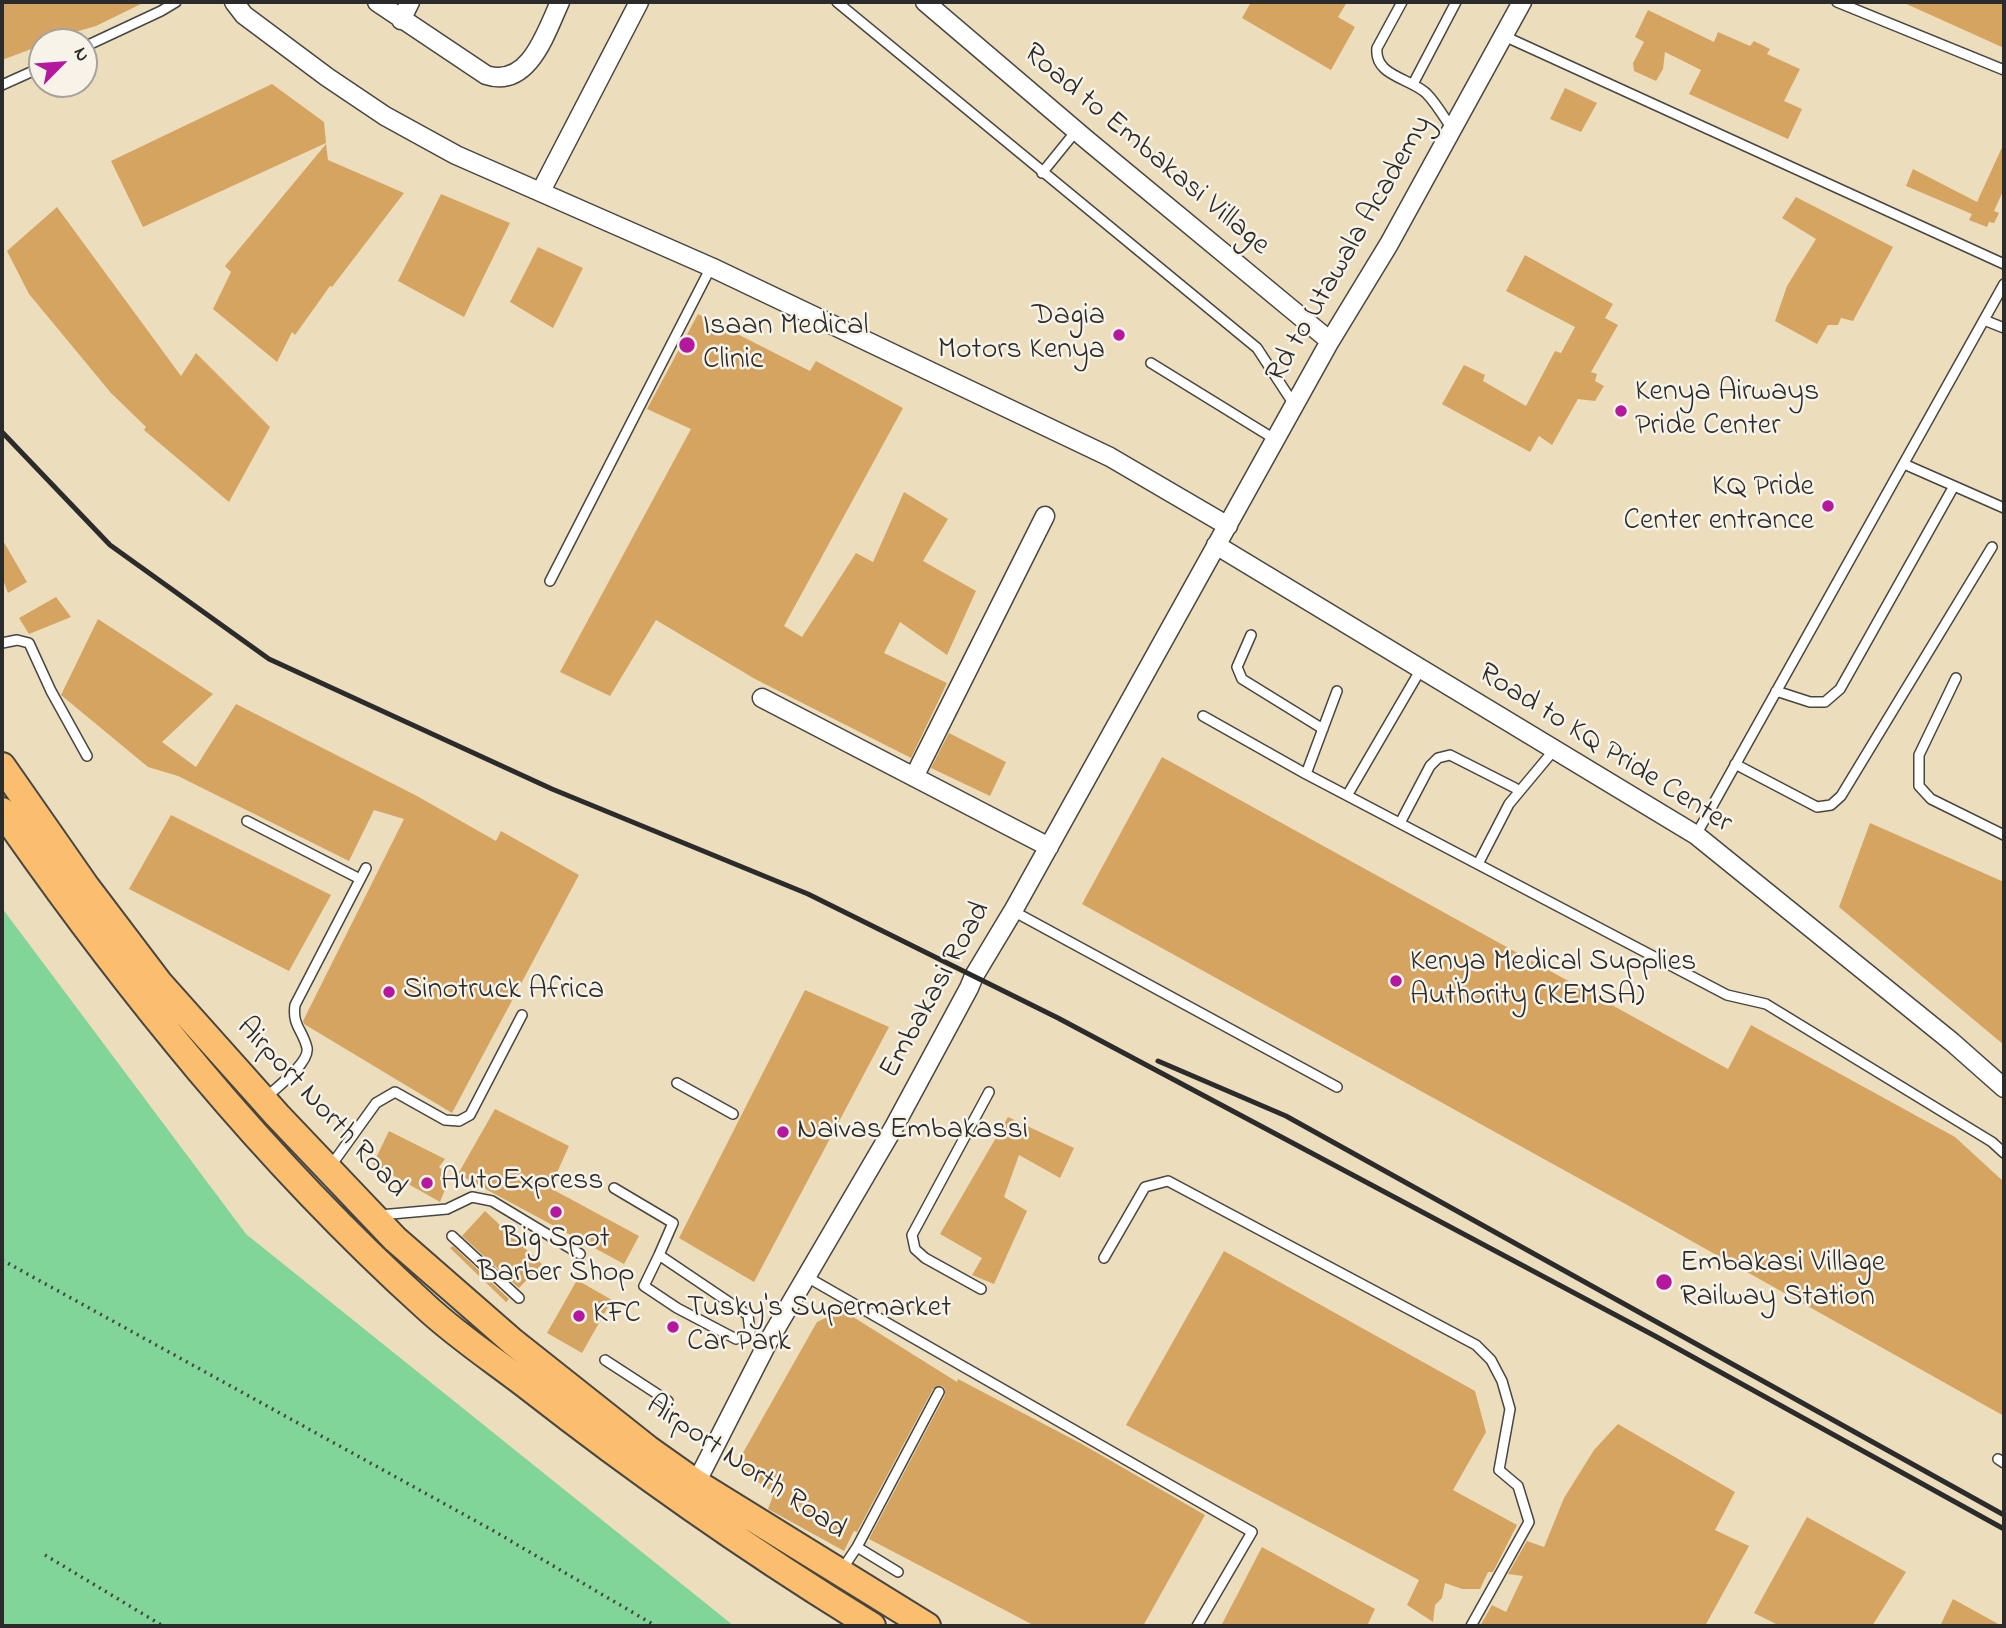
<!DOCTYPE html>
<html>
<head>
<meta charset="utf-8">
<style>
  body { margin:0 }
  #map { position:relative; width:2006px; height:1628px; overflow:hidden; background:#ecdebc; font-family:"Indie Flower",sans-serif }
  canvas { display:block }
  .frame { position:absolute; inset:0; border:4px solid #2b2b2b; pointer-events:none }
  .north { position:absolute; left:28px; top:28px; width:70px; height:70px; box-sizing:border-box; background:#f7f3e8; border:2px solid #a5a39c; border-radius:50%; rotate:65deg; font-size:19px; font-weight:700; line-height:28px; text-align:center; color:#2b2b2b }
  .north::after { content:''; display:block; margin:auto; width:24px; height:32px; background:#b5179e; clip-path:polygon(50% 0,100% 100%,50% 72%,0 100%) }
</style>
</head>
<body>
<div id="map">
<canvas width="2006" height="1628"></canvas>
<div class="frame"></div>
<div class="north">N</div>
</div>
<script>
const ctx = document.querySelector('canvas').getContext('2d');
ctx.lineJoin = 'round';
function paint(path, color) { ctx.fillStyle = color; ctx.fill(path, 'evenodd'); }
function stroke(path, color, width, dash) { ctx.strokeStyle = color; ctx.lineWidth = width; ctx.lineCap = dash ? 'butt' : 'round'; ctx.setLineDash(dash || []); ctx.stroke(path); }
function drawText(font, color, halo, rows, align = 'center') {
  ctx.font = font + ' "Indie Flower",sans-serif'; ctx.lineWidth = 5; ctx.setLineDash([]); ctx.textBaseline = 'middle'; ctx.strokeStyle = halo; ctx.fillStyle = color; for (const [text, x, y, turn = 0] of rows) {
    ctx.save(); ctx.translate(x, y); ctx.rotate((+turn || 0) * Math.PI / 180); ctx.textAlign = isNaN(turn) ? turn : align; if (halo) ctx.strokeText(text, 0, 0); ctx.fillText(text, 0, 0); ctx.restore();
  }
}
const green = new Path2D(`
  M2,908L246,1234L734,1626H2Z`);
const building = new Path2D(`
  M2,2H145L96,26L75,32L53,42H42V45L2,60Z
  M1251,2H1347L1338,17L1355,27L1331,70L1242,18Z
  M1902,2H2004V48Z
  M1648,10L1714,42L1718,32L1750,46L1754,41L1770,49L1767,54L1800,69L1784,101L1802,109L1788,139L1689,94L1701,70L1665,52L1663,69L1656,81L1634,71L1633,63L1644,42L1635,37Z
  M272,84L324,122L326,143L143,227L111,161Z
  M1565,88L1597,103L1581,132L1550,119Z
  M2004,143V189L1994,211L1999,213L1994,223L1989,222L1987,227L1969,220L1972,214L1906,186L1913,169L1977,202Z
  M326,144L328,160L404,193L332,287L330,286L295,335L292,332L277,362L213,309L231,272L225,266Z
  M441,194L510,223L464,317L398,281Z
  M1796,197L1893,247L1853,321L1841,318L1838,325H1828L1817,344L1775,321L1787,286L1816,239L1782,218Z
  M57,207L181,376L196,353L270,427L229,502L144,430L146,427L111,393L29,294L7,251Z
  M538,247L583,268L553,328L510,302Z
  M1525,255L1613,304L1605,318L1618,325L1591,372L1597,374L1595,381L1604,386L1595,401L1578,399L1552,445L1539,436L1530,452L1442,404L1464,365L1485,375L1483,381L1526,406L1555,351L1561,353L1575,327L1506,291Z
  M698,314L810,371L816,361L903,408L784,626L802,637L856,553L873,562L904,492L948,519L923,561L976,591L947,655L900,622L884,653L947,683L911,758L755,679L656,620L610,696L560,672L691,429L647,409Z
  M2,539L27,582L8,593L2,577Z
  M56,597L71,617L29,634L19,618Z
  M98,619L213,694L162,742L196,767L236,704L417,796L496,841L501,831L579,875L452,1113L304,1024L303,1021L404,819L374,810L349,861L178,776L148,767L61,695Z
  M949,733L1006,762L990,796L931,768Z
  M1162,757L1728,1069L1751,1025L1955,1137L2004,1182V1416L1629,1206L1082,904Z
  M171,815L331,895L289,971L129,889Z
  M1870,823L2004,882V1045L1839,907Z
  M805,990L889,1027L754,1282L679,1238Z
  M495,1109L569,1146L550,1188L639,1236L624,1264L458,1174Z
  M1008,1117L1074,1148L1060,1178L1019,1155L1004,1197L1027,1211L994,1284L972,1275L982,1258L940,1234Z
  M389,1131L445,1159L439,1167L450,1177L440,1202L373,1164Z
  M485,1211L542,1264L519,1288L462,1236Z
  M453,1246L509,1299L506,1302L450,1248Z
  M1224,1251L1475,1391L1486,1432L1453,1490L1517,1525L1493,1572H1488L1480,1589H1462L1445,1583L1442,1598L1435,1605L1433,1622L1407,1605L1419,1580L1126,1425Z
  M577,1280L612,1300L582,1353L547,1333Z
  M842,1310L957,1382L958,1379L1080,1443L1205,1515L1143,1626H1035L869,1539L945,1395V1389L942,1386L933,1389L857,1532L854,1531L844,1551L768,1509L774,1493L746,1474L740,1458L817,1322Z
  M1618,1424L1735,1492L1715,1530L1749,1546L1705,1626H1480L1492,1605L1506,1612L1523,1576L1508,1574L1527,1541L1544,1547L1564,1498L1594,1450Z
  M1807,1517L1906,1572L1872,1626H1780L1754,1613Z
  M1262,1547L1375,1609L1367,1626H1221Z
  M1953,1599L2002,1626H1940Z`);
const path = new Path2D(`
  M2,1260L492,1530L656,1626
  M45,1555L163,1626`);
const lane = new Path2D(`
  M837,2L1257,348L1295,406
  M1402,2L1377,48C1374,76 1410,78 1426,93C1436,103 1444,117 1452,129
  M1837,2L2004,70
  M1504,36L2004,264
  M84,47L161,11L176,2
  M1413,84L1456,2
  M2,85L42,67
  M1042,173L1076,131
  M1984,320L2004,328
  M1151,363L1276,440
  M1904,464L2004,508
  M550,581L711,267
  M1251,635L1237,667L1242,679L1323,729
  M2,643L17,640L29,643L51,691L87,756
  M1956,678L1919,755V786L1931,799L2004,835
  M1776,691L1810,702H1825L1840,689L1954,486
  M1203,716L1306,774L1727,995L1766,1004L1992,1142L2004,1153
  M1735,764L1817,807L1831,805L1841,796L1992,547
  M1306,774L1337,691
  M1348,794L1421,669
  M247,821L360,879
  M1400,823L1430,766L1438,758L1450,755L1515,788
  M1696,835L2004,284
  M1478,864L1509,804L1554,750
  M1013,911L1337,1087
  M677,1083L733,1114
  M264,1099C275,1089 310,1063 307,1048C303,1030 292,1026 295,1005L366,868
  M330,1167L376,1103L395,1092L445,1120L459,1121L470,1115L522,1015
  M614,1188L673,1223L659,1255
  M380,1215L447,1209L472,1197L492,1201L580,1254
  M452,1236L519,1298
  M659,1255L748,1315L750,1332L736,1339L677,1308L644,1286Z
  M1104,1258L1145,1187L1168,1181L1476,1345L1491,1360L1502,1381L1510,1409L1499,1470L1518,1486L1529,1522L1471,1626
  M807,1277L1252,1532L1197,1626
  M981,1289L925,1258L915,1249L912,1235L989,1092
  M605,1360L668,1401
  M1998,1459L2004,1463
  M857,1547L898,1572
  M841,1571L857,1547L939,1392`);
const street = new Path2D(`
  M234,2L244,15L327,77L385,116L456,155L711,267L1110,457L1228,526
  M377,2L486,75C529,89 546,32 560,2
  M925,2L1087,140L1330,341
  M401,20L410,2
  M541,191L639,2
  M1216,545L1696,835L1952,1042L2004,1088
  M762,698L1049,847
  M914,777L1045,516
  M696,1483L768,1342L894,1127L969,988L974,976L1013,911L1330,341L1389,244L1522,2`);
const primary = new Path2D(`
  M2,766L85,885L160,984L277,1115L395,1239L513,1342L648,1449L696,1483L927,1626
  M2,811C126,989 264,1160 425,1306C457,1336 495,1361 530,1388C640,1474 753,1553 872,1626`);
const rail = new Path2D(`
  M2,432L110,545L269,659L552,789L808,894L1058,1018L1655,1336L2004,1529
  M1158,1061L1286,1116L2004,1515`);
const markers = [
  [1119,335,7,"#b5179e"],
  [687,345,9,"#b5179e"],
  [1621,411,7,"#b5179e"],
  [1828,506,7,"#b5179e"],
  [1396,981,7,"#b5179e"],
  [389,992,7,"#b5179e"],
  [783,1132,7,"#b5179e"],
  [427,1183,7,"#b5179e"],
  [556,1212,7,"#b5179e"],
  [1664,1282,9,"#b5179e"],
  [579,1316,7,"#b5179e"],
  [673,1327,7,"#b5179e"]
];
const streetNames = [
  ["Road to Embakasi Village",1145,151,40],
  ["Rd to Utawala Academy",1351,250,-60],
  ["Road to KQ Pride Center",1604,750,32],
  ["Embakasi Road",937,991,-61],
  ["Airport North Road",320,1109,47],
  ["Airport North Road",745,1469,34]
];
const poiNames = [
  ["Dagia",1105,318,"right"],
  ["Motors Kenya",1105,352,"right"],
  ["Isaan Medical",703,328],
  ["Clinic",703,362],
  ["Kenya Airways",1635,394],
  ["Pride Center",1635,428],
  ["KQ Pride",1814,489,"right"],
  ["Center entrance",1814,523,"right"],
  ["Kenya Medical Supplies",1410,964],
  ["Authority (KEMSA)",1410,998],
  ["Sinotruck Africa",403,992],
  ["Naivas Embakassi",797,1132],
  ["AutoExpress",441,1183],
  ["Big Spot",556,1241,"center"],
  ["Barber Shop",556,1275,"center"],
  ["Embakasi Village",1680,1265],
  ["Railway Station",1680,1299],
  ["Tusky's Supermarket",687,1310],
  ["Car Park",687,1344],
  ["KFC",593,1316]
];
paint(green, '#81d598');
paint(building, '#d6a461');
stroke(lane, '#484641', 12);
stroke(street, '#484641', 21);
stroke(primary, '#484641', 30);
stroke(path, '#484641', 3.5, [2, 5]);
stroke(lane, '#fff', 9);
stroke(street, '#fff', 18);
stroke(primary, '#fabe6e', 26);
stroke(rail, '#2b2b2b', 5);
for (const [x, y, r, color] of markers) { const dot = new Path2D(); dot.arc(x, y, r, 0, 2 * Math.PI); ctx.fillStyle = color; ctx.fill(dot); stroke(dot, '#f7f3e8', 2.5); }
drawText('30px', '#2b2b2b', '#f7f3e8', streetNames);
drawText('30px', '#2b2b2b', '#f7f3e8', poiNames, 'left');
</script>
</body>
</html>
